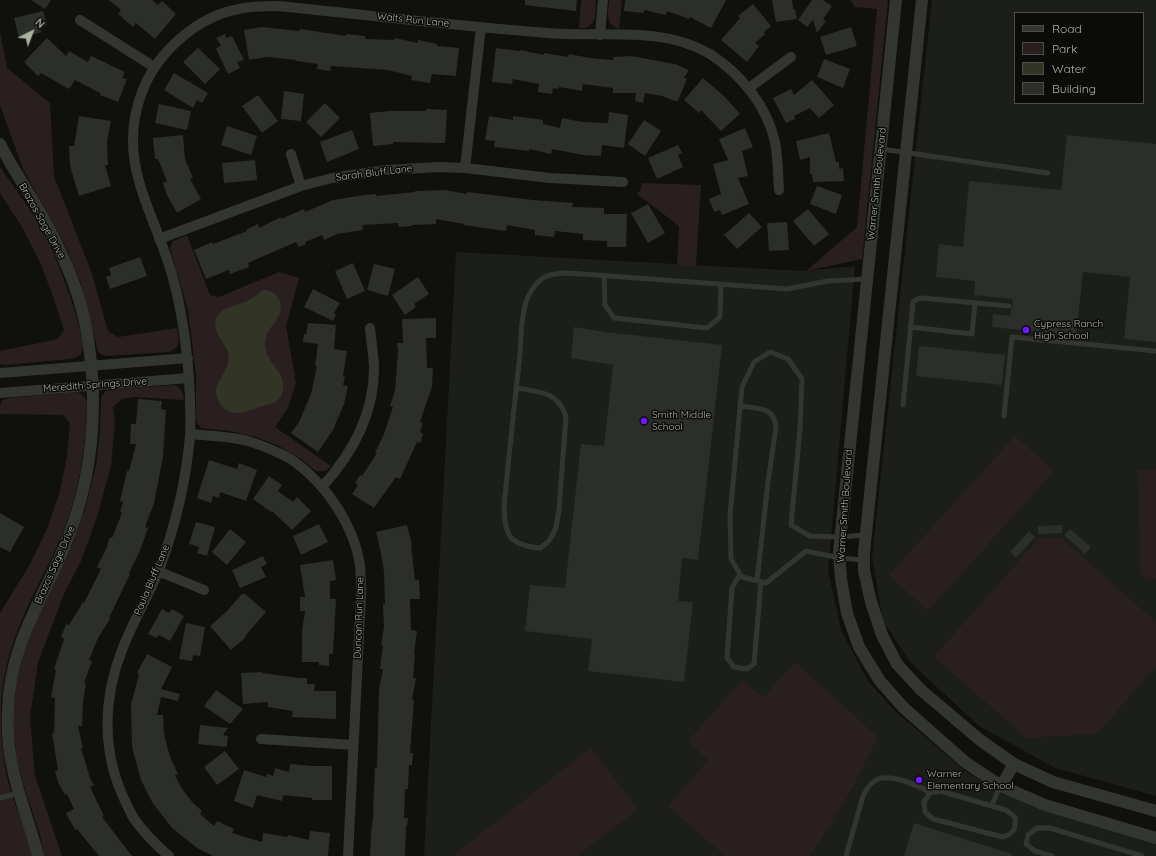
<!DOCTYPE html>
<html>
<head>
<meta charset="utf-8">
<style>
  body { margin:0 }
  #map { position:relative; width:1156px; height:856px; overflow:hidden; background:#10110f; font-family:Quicksand,sans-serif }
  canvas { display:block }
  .legend { position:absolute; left:1014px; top:12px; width:130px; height:92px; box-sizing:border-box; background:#0b0c0a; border:1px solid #4b4f46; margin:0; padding:5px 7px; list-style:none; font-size:12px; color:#abb39f }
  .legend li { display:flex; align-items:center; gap:8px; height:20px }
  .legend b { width:20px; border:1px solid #4b4f46 }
  .north { position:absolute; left:12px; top:12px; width:40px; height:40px; -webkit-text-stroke:3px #0b0c0a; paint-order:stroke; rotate:42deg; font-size:11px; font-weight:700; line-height:16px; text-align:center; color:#abb39f }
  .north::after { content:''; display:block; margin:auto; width:14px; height:18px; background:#abb39f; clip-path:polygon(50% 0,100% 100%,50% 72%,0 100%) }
</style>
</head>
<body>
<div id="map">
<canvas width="1156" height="856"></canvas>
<ul class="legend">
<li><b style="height:5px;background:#333630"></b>Road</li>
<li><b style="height:11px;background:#291e20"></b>Park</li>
<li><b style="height:11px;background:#323525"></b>Water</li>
<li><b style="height:11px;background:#2b2e2a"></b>Building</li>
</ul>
<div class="north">N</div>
</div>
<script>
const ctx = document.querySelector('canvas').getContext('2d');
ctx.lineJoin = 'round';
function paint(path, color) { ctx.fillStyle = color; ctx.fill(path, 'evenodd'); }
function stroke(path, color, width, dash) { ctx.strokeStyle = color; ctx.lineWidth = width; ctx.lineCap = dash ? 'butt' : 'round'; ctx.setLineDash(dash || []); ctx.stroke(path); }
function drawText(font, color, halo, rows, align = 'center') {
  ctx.font = font + ' Quicksand,sans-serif'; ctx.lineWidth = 3; ctx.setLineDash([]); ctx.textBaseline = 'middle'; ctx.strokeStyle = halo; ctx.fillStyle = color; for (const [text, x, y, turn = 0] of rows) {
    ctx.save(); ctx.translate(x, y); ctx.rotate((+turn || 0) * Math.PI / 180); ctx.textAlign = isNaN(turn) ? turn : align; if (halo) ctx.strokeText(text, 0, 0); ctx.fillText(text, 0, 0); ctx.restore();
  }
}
const built = new Path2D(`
  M932,0H1156V796L1055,768L979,726L911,663L883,621L872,557ZM1015,13H1143V103H1015Z
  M456,252L803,271L855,266L828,571L841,630L868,681L894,710L966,772L1027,804L1156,838V856H424Z`);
const green = new Path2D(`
  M581,0H596C595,14 598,29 579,28Z
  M609,0H622L619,29C605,25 608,12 609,0Z
  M850,0H888L862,259L806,271L857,227L877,9L855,7Z
  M0,32L7,68L50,103L54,176L92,274L108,331L118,337L177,328C179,340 182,348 168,352L106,356L103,355L98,352L89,314L80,281L66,247L23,169L0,105Z
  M0,167C16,190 34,213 47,239C56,257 87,334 82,351C80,357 75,358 70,359L4,365L0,364V351L58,339L64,330L54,299L40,262L22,227L0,193Z
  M642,183L701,185L696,266L677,265L679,226L637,194L641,189Z
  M187,235L210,295L219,297L279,272L299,278L286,326L296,383L288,408L275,427L331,466L326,471H316L301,459L279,446L256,437L230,431L201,428L197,423L196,417V376L188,310L170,248L173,241Z
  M176,385L182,391L184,400L134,397L122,399L113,407L115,423L111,466L97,517L81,561L64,594L38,662L30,718L35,776L62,856H44L40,835L24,786L16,755L13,720L16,686L23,655L33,625L73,543L86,506L96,465L100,430L101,397L106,391L114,389Z
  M77,392C83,394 85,396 87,402C86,445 80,487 65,527C56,552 42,576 30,601C14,636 1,673 1,712C0,735 3,758 8,781C14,806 27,830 32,856H0V613L29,566L46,531L59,495L67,456L70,423L63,415L0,414C0,403 0,400 9,398Z
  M1015,436L1054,471L928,611L889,575Z
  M1156,469V579L1148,580L1140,573L1138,470Z
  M1039,538H1061L1156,622V666L1097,734L1027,738L934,657Z
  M795,662L878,737L852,789L810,856H725L668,806L708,760L688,741L742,680L763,698Z
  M591,748L638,809L577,856H457L455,854Z`);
const water = new Path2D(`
  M264,290C277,291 285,302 279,315C275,324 266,331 265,342C265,346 266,353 268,356C271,363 277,368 280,374C286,385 284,400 271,404C268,405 265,405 262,406C253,409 246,413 236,413C231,413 224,410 221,405C205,383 233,374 228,353C225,341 210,330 217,317C223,306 239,306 249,300C254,298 258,293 264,290Z`);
const building = new Path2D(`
  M31,0H51L45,9Z
  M109,0H152L158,5L162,1L176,14L155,39L136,23L133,27L118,14L121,10Z
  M525,0H577L576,11L525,5Z
  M625,0H726L711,28L690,17L689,19L667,11L666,15L644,10V13L624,11Z
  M772,0H792L793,9H795L797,19L776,22Z
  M812,0H823L832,6L823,19L826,21L817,33L813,20L807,27L798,20Z
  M753,4L771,26L764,32L765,34L755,43L759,46L747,62L721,40L740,18L738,16Z
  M43,11L47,25L37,28L42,32L19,38L14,18Z
  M262,27L299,31L300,29L346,36V34L365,36V39L394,40L395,38L418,43V40L437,44V46L459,48L456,76L432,74L430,83L411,80L412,76L388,70L331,66L330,71L317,69L318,64L296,61V60L267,57L249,60L244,30Z
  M851,27L857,46L826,55L820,37Z
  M225,34L226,38L232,36L244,60L237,62L240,68L228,74L216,49L221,45L216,38Z
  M47,38L66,56L69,51L88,62L91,56L125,72L122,78L127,79L118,102L100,95V93L75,80L69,89L41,73L38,76L24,62Z
  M198,48L220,69L205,84L183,62Z
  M496,48L520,51V50L544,55V53L568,57L569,54L590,58L613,60V57L631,56L675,64L689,70L684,78L687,79L678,101H675L662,96L645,93L643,103L635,101L636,93H613V88L583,84L582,91L559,87L558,89L553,88L552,94L538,92L539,84L513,79L512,84L492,82Z
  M824,59L850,69L843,88L817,77Z
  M174,73L208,93L202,103L197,100L193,108L164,90Z
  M703,78L725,97L740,114L721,131L701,110L699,113L684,100Z
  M812,80L834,105L819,118L810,108L794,116L795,119L786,123L773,98L791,89L794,95Z
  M284,91L304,94L301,121L281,119Z
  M258,95L278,121L262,133L242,106Z
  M325,103L340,118L321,137L306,122Z
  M159,104L191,111L187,130L155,123Z
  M426,109L447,110L445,143L393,142V144L373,146L370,113L390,111H426Z
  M609,112L628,115L624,148L602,145L601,156L583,155L552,149L551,154L529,149V151L504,148L494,147L495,141L485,140L489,116L513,120V116L537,119L543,120V124L560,128L562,118L582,122L608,123Z
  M79,116L111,121L107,142L108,165H105L111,186L79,196L70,166L69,146H74Z
  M644,120L661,131L645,156L628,144Z
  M227,126L257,136L251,155L221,145Z
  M745,128L753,147L742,151L748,176L738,178L749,204L722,215L720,210L714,212L709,199L721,194L713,164L728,160L719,139Z
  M352,130L359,149L327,162L320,142Z
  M829,133L836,162H839V169L843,168L844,181L813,182L812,174H810V157L800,160L796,141Z
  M183,135L185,159L193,178L190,179L201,199L177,213L167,195L163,183L167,181L158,159H155L153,138Z
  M1067,135L1156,144V342L1124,339L1130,277L1083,272L1076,336L992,327L993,314L1010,316L1011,309L1013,307L1012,299L974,295L975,281L936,277L939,244L963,247L969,181L1061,190Z
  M678,145L682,153L678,155L683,167L657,179L648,158Z
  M255,160L257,180L224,183L222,163Z
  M817,186L842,195L836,214L810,204Z
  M444,190L467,194V192L533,200L573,203L572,207L604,208V214H627L626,247H607V241L583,240V234L555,231L554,237L535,235V230L507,225L506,231L463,225L464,224L436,219V224L412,225V226L399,227L398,223L362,225L363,230L337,234L324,240L322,235L305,242L306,244L299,247L296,242L248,263L249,267L230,274L229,270L206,279L194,250L212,242L213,244L247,231L246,230L258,224L259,228L281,217V219L304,209L305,212L333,200L364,195L376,194V196L415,192V191Z
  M648,204L665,233L648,243L631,213Z
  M808,209L829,234L814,246L793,221Z
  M749,213L762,227L737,249L724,235Z
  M787,222L789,250L769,251L767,223Z
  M140,257L147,276L110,289L106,277L111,275L109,268Z
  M353,263L365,291L347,299L335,271Z
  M374,264L395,269L388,296L367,290Z
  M418,277L429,294L414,304L416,307L405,315L392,295Z
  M313,289L340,303L334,313L336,315L333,321L304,307Z
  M436,318V338H426L427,368H433L432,387L420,422L423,423L420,432L423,434L420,443L417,442L400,479L396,477L374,508L352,494L358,485L355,483L360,475L362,476L377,453H375L384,434L393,407L390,406L395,391L398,351L397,343H403L402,319Z
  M308,323L336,325L334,349L347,351L343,376L345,377L343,385L348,386L344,404L333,430L318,452L291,433L299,422L311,394L317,366H315L318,344L303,342L304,334H306Z
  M574,327L605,332L722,345L698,560L682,558L678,601L693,602L684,682L588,671L592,639L525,631L530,585L565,588L581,444L604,446L613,365L571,358Z
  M919,346L1005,355L1002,385L916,376Z
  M138,399L162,401L161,409L166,410L163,457L154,503L145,527L148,528L140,551L129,573L130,574L109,618L110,619L98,638L89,660L92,661L84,683H86L83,702L82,726H78L83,748H81L90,778L94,785L90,787L104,816L102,817L132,856H99L77,829L75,830L66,813L74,809L67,794L65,795L58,782L55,771L58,770L52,733H54L55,698L51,697L56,670L54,669L64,639L61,637L66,624L69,625L83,602L84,603L101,569L97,567L108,545H107L110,537L112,538L122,513L120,512L123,502L120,501L127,471H129L136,444H130L131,424H136Z
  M209,460L237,469L239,463L257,470L246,501L220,492L219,498L213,496L211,503L197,498Z
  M269,476L282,485L278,491L293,502L297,497L311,511L292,530L272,511L271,512L253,499Z
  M0,513L24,527L10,552L0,547Z
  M196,522L215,527L207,556L197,553L199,547L189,544Z
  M319,524L328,542L301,555L293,536Z
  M407,525L412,545H411L415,580H419L420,599H410L411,630L417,631L414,653H415L413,678H416L412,700H414L410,753H413L412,765H409L408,789H405L404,818H408L407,826H406L405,856H370L371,833L374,811H373L375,767L377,768L379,689L383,669H380L383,645H381L384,627L383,604H385L384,572L381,553L376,532Z
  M1062,525V533L1038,534V526Z
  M230,529L246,542L227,565L212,552Z
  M1070,529L1091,547L1085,554L1064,535Z
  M1029,531L1035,537L1016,558L1010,552Z
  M263,556L267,564L261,567L266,577L240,588L232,570Z
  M333,560L336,580L330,581V599H336L333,654H329V666L319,665V662H302V631L305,611H300V597H305L300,565Z
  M242,594H245L266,612L245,636L246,637L231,650L210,626L226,612Z
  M162,609L169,613L172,609L184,616L170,641L159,635L157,638L148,634Z
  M186,623L205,627L200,656L193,655L192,661L179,659Z
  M147,654L172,667L161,689L180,694L178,701L161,697L157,715H163L164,734L170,757L178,774L175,775L182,789L193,803L202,811L200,814L214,826L217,821L234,829L232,833L262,842L263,833L287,837L288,835L309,840L310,831L330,833L328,856H213L197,848L172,828L152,802L141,780L132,747L131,705L139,674L137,673Z
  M262,672V673L299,678H307V684H315L314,691H336V719L292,717L293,711L268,707V702L243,704L241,673Z
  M216,690L243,709L230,724L204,706Z
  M200,725L228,728L223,735L228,736L227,747L198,744Z
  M225,751L239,769L217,785L204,767Z
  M290,764L312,766H332V800H312V798L283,795L282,801L257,795L253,808L234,801L244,770L266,777L267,774L273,776L275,768L289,772Z
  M914,823L1012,854L1011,856H904Z`);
const service = new Path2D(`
  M881,149L1048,173
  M604,276L605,305L614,318L707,328L720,317L721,284
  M910,327L972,334L975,303
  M516,388C540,392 557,391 566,416L559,510L556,528L549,541L540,548C509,545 505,536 504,506C509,456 514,406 520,355C521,338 521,310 529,295C538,277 548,273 568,273L787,289L828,281L866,279
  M903,405L913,302L917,299L922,298L1009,306
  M740,406C757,409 774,406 776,427L768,482L757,581
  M1004,416L1012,337L1156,351
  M864,560L840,558L806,551L766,583L742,577L731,559L730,515L742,387L754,362L770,352L788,359L802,379L800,429L791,525L810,536L841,537L865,535
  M740,574L732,588L727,658L734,667L747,669L754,664L761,582
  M940,791L1006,810L1015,817C1016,828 1015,833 1003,837L933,819L925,812L924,802L930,793Z
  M0,798L18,793
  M992,805L1000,786
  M846,856L863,796C872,777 882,775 901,780C912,783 921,787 930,793
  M1052,856L1035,851L1026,844L1028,835L1037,828H1050L1142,856`);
const minor = new Path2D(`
  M80,20L154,67
  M600,35L603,0
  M749,88L791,57
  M291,154L301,186
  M465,168L481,27
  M159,239L301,186L332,178L386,170L439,167L465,168L550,178L623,182
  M0,373L188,358
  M0,393L189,378
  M191,434C209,436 230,436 248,441C261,445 284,454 295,462C327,486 354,525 360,565C361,575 361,586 361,596L348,856
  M322,487C353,453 375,412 374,365C373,352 371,340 370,328
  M158,571L204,590
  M261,739L353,745
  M169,856C156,845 145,834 135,820C131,815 129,808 126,803C102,754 102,701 122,650C132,623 148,597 159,570C175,527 186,482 190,436C191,423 190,410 190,397C188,354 183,312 171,271C152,208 116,160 142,92C157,52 198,16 239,9C252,6 265,6 278,6C368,15 457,26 547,33C601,38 661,25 710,54C741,74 767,106 775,142C778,158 778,174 779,190`);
const tertiary = new Path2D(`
  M896,0L839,552L841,579L847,613L859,647L880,681L904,708L965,762L1001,786L1045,805L1156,838
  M922,0L864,552V571L871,602L882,635L897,664L921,690L980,740L1014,764L1053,782L1156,811
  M0,144C12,168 28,191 42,216C63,253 82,295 88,339C99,412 93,481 63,550C40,604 10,646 8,709C7,729 8,749 13,769C19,799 31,827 38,856
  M1001,786L1014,764`);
const markers = [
  [1026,330,4,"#7019ff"],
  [644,421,4,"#7019ff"],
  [919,780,4,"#7019ff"]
];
const streetNames = [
  ["Walts Run Lane",413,20,6],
  ["Sarah Bluff Lane",374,173,-7],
  ["Warner Smith Boulevard",877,184,-84],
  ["Brazos Sage Drive",42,221,61],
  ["Meredith Springs Drive",95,385,-4],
  ["Warner Smith Boulevard",845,506,-86],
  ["Brazos Sage Drive",55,565,-66],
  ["Paula Bluff Lane",152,580,-67],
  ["Duncan Run Lane",359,618,-88]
];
const poiNames = [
  ["Cypress Ranch",1034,324],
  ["High School",1034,336],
  ["Smith Middle",652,415],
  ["School",652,427],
  ["Warner",927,774],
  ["Elementary School",927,786]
];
paint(built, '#1c1e1b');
paint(green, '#291e20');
paint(water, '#323525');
paint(building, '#2b2e2a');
stroke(service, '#333630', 5);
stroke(minor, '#333630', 10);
stroke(tertiary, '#333630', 12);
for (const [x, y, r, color] of markers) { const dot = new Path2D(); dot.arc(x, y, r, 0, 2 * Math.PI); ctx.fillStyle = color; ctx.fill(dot); stroke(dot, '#0b0c0a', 1.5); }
drawText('10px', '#abb39f', '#0b0c0a', streetNames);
drawText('10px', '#abb39f', '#0b0c0a', poiNames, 'left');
</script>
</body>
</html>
